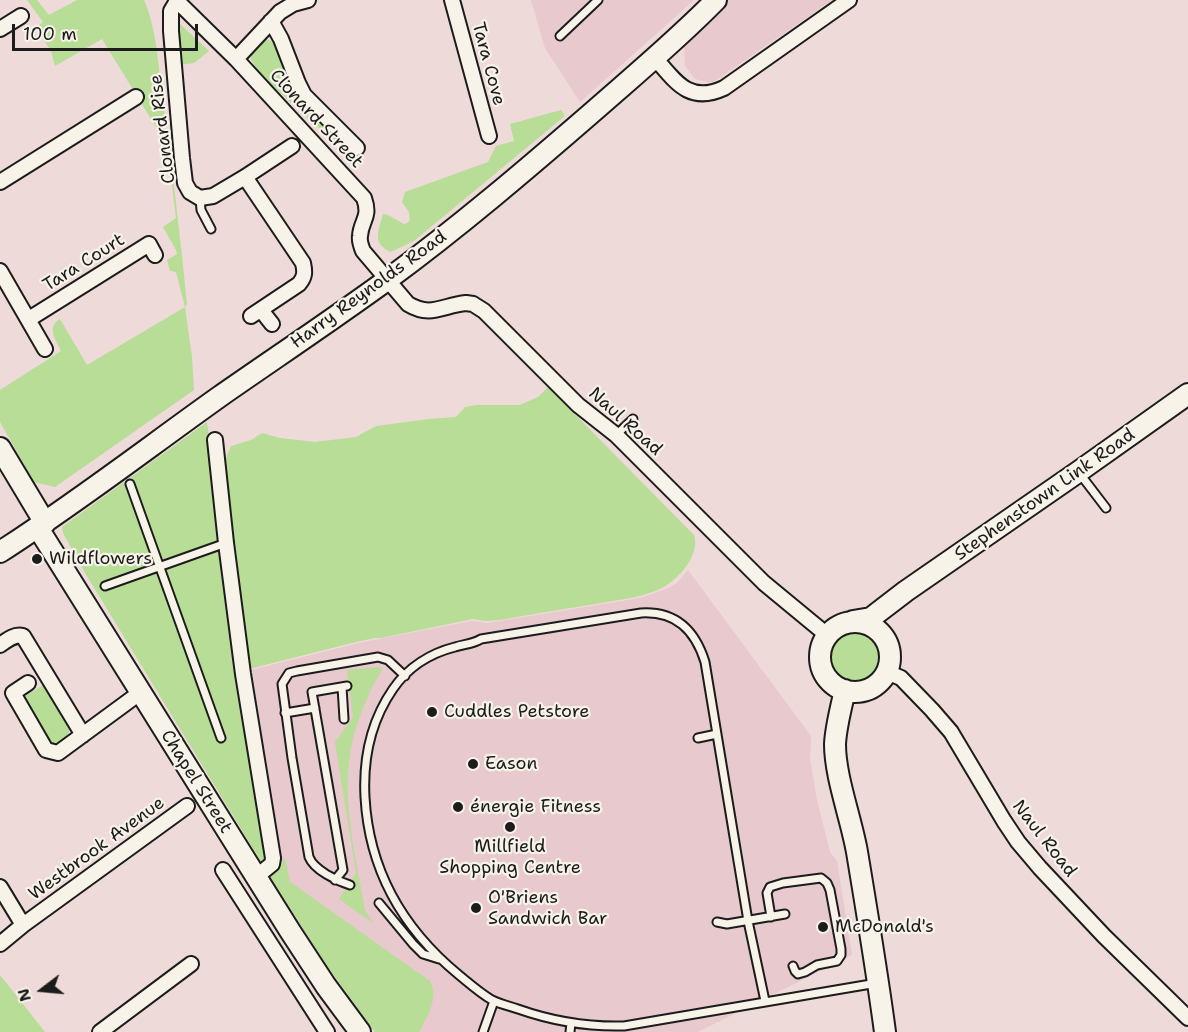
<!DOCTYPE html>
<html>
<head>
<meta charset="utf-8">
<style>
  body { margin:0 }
  #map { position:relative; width:1188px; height:1032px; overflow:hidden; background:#eedad9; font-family:"Shantell Sans",sans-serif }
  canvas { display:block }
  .north { position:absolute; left:12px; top:960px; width:60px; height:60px; -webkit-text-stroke:4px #f7f3e8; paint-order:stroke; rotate:254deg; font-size:16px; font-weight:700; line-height:24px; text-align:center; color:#1c1c1c }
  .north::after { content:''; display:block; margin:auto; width:21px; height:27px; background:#1c1c1c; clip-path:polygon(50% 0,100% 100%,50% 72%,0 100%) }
  .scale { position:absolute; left:12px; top:24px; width:186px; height:27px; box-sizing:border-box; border:3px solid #1c1c1c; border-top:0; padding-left:8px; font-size:18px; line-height:21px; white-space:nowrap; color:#1c1c1c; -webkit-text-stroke:4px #f7f3e8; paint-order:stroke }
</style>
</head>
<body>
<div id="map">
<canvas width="1188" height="1032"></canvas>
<div class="north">N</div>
<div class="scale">100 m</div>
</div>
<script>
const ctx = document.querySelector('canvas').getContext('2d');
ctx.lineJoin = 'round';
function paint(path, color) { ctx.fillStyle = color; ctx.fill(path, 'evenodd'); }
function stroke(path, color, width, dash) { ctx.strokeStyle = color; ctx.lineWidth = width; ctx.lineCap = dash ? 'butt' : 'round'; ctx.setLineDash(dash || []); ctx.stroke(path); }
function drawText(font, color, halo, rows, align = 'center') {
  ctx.font = font + ' "Shantell Sans",sans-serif'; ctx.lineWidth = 4.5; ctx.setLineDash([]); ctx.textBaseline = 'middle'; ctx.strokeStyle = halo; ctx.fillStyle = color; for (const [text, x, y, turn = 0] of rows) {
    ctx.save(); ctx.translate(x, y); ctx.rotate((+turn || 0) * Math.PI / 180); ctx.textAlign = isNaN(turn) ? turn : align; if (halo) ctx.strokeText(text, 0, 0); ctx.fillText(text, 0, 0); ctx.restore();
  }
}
const built = new Path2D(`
  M531,0H694L580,102L545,48Z
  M729,0H832L712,83L695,79L685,66L684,46Z
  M688,570L811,736L810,759L817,800L830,852L837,861L852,955L698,1032H375L304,930L270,875L276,868L247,671L363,642L472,621L487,623L640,598L666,589L677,583Z`);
const green = new Path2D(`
  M27,0H37L49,15L77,0H144C157,29 158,67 163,99C172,167 180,235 187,304L185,307L192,357L194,390L55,487L34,482L0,422V390L61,351C56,340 46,327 60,319L87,365L185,307L176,272L170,271L167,260L177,254L176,250L163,227L176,218L167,145L102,39L55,66L51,51L36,28L43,22Z
  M180,24L209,51L194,63L180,65L177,25Z
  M262,40H269L276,44L339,136L335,143L274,87L258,71L251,59L250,53Z
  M561,110L565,116L415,240L406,245L390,252C371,242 379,231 383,214L388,215L404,224L407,223L410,220L409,212L402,202L405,192L488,162L496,146L514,141L510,124Z
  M548,387L694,535C701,555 677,581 660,589C641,598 616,600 596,604C564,609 532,614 500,620L485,621L473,619L381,638H375L356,642L249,669L246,658L224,462L231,446L251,440L262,433L280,438L315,442L356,437L376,426L429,419L456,417L465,407L477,405H520L538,397Z
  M207,422L267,860L263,865L85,573L63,533L62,527Z
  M830 656a25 25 0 1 1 50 0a25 25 0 1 1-50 0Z
  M378,667L382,669C380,675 376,680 373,685C367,699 360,714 356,728C337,787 355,851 365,910L373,923L339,899L356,873L335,742L353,717L347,670Z
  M43,685L69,726C70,737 65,744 54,746L50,744L22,698Z
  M278,858H283L286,862L290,882L430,981C438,1000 429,1012 421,1029L419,1032H375L327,966L270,877L277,869Z
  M0,975L45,1032H0Z`);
const lane = new Path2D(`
  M560,36L598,0
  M200,198L201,210L211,229
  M616,435L633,419
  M1080,474L1106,508
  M130,484L221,738
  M105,586L226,543
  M342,687L344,719
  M285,713L315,708
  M698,738L717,734
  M335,880L343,870L312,692L347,686
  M350,885C337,881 314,870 309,857L292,758L282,684L289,673L297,671L378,657L388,660L405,676
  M379,903L413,944L423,954L439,959
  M771,917L767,893L770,887L783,883L821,878L827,883L830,890L841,949V955L837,961L817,965L805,972L798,974L795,971L793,966
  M717,922L727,924L785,914
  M765,1001L748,921L705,662C695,630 676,611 641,613L481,639C473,644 464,644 455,647C431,653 408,667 393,689C371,721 363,759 365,797C369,870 403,929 459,975C470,984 480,993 492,1000C500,1004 509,1006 518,1009C552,1021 587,1027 624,1026L877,983
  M483,1032L494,1001
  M570,1032L571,1023`);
const street = new Path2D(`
  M176,0L236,59L364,198C371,218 361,220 360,236C359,241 361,246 363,251L408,304C431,318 443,305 466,303L473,304L484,311L578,405L616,435L764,583L827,635
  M452,0L489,136
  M177,1L171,11V31L182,158L185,183L190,192L200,198L213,196L245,177L292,146
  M271,21L281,39L298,83L304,95L357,148
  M0,29L21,16
  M655,58C676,82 689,104 724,88L849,0
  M236,59L280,12L293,4L308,0
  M245,177L303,263C305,272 305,277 299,284L251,316
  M0,182L136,97
  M0,271L45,349
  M261,310L272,324
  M29,319L149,244L155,255
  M215,440L226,543L243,674L273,858L272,864L256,877
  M0,645C7,640 14,634 23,636L83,735
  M887,672L901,678L932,710L951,732L1004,821L1018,842L1040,868L1104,936L1188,1018
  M28,683L13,693L46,750L58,753L141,692
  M223,870L327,1032
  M0,887L23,925
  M0,944L23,925L187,806
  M100,1032L191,964`);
const secondary = new Path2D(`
  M0,448L45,523
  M38,528L290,931L326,986L360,1032
  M0,552C75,504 146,449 219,397C275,358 332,320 387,280C459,227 527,169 595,110C636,74 678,39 716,0
  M853,621L871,618L876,614L906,591L1078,472L1188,394
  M820 657a35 35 0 1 1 70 0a35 35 0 1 1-70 0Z
  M845,690C841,708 836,726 835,744C835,777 851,818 857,852C867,912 877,972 885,1032`);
const markers = [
  [37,559,6,"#1c1c1c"],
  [432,712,6,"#1c1c1c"],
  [473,764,6,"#1c1c1c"],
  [458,807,6,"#1c1c1c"],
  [510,827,6,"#1c1c1c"],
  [476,908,6,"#1c1c1c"],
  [823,927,6,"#1c1c1c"]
];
const streetNames = [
  ["Tara Cove",488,64,75],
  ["Clonard Street",316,119,47],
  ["Clonard Rise",163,129,-97],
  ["Tara Court",84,263,-32],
  ["Harry Reynolds Road",369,290,-36],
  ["Naul Road",625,422,42],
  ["Stephenstown Link Road",1045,495,-35],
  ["Chapel Street",196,782,58],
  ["Naul Road",1044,839,52],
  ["Westbrook Avenue",97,849,-36]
];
const poiNames = [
  ["Wildflowers",49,559],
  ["Cuddles Petstore",444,712],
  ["Eason",485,764],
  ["énergie Fitness",470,807],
  ["Millfield",510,847,"center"],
  ["Shopping Centre",510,868,"center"],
  ["O'Briens",488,898],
  ["Sandwich Bar",488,919],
  ["McDonald's",835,927]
];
paint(built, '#e7c9ce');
paint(green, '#b8dd97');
stroke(lane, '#1c1c1c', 11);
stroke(street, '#1c1c1c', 18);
stroke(secondary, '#1c1c1c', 24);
stroke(lane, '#f7f3e8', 7);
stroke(street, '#f7f3e8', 14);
stroke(secondary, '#f7f3e8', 20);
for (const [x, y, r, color] of markers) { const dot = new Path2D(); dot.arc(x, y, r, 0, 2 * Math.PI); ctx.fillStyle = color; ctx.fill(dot); stroke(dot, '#f7f3e8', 2); }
drawText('18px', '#1c1c1c', '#f7f3e8', streetNames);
drawText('18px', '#1c1c1c', '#f7f3e8', poiNames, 'left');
</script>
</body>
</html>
